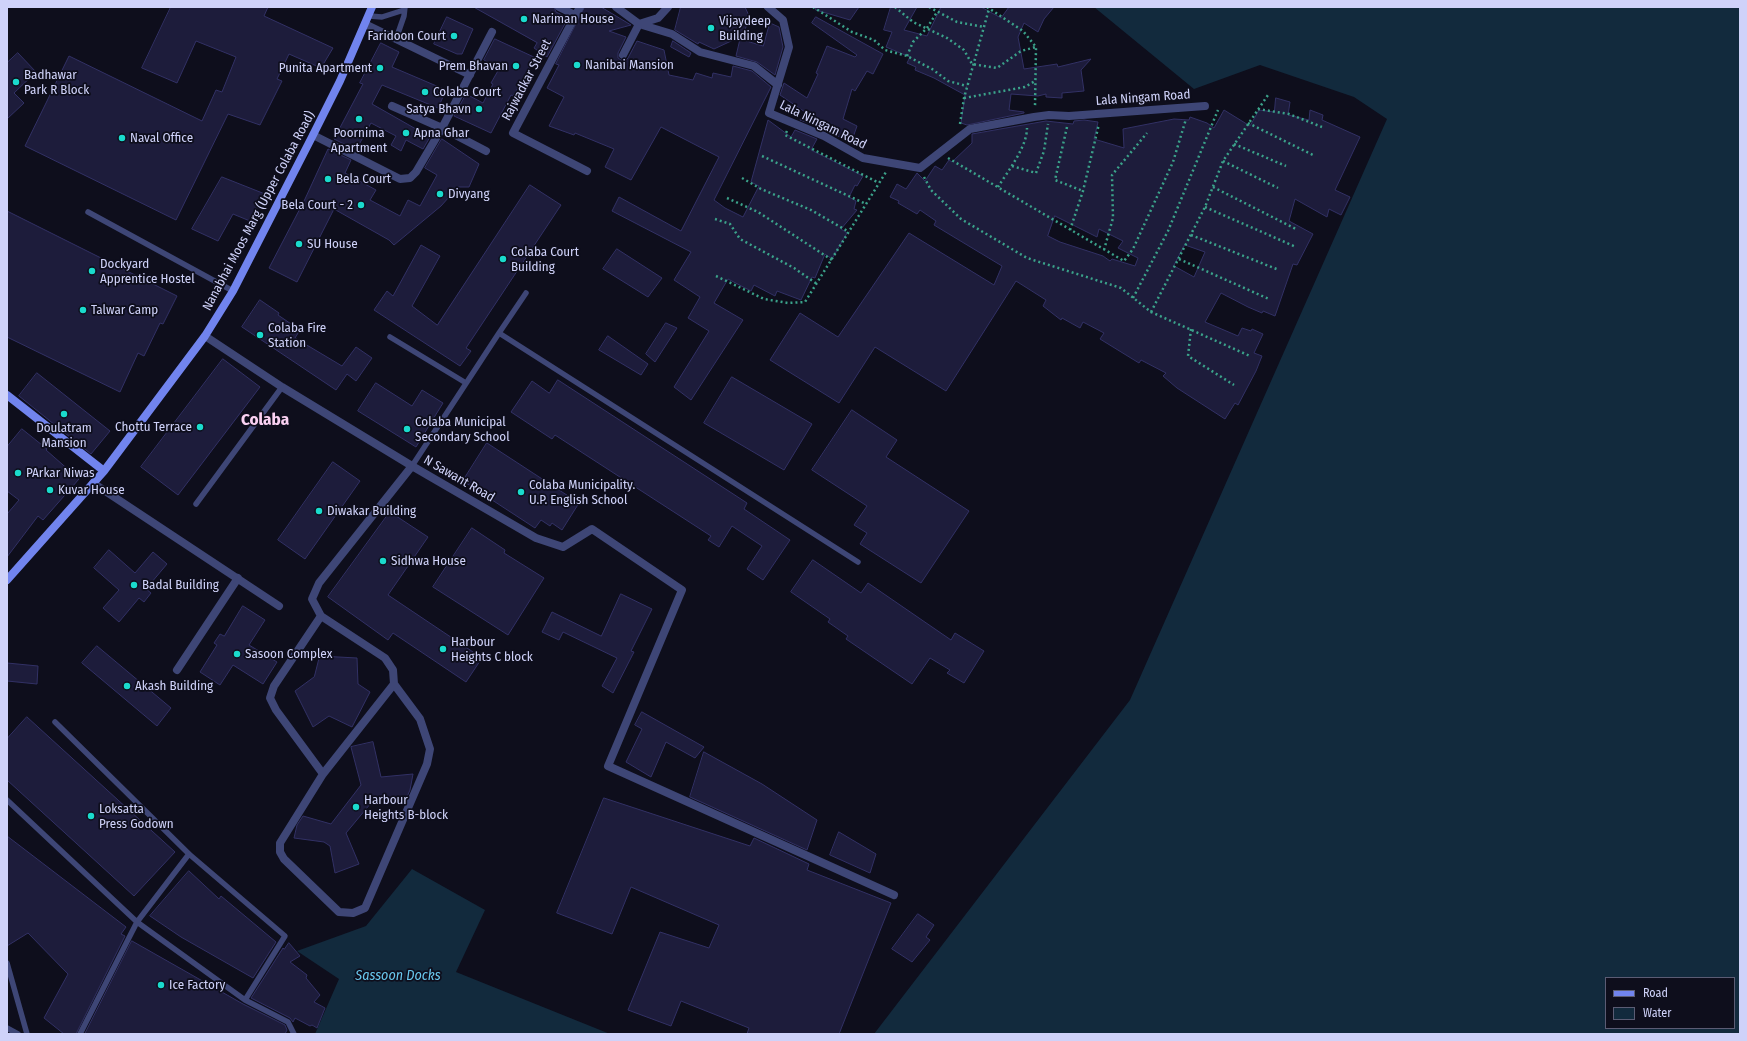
<!DOCTYPE html>
<html>
<head>
<meta charset="utf-8">
<style>
  body { margin:0 }
  #map { position:relative; width:1747px; height:1041px; overflow:hidden; background:#0e0e1c; font-family:"Fira Sans Condensed",sans-serif }
  canvas { display:block }
  .frame { position:absolute; inset:0; border:8px solid #cfd2f9; pointer-events:none }
  .legend { position:absolute; left:1605px; top:977px; width:130px; height:52px; box-sizing:border-box; background:#0e0e1c; border:1px solid #5b5c74; margin:0; padding:5px 7px; list-style:none; font-size:12px; color:#cfd2f9 }
  .legend li { display:flex; align-items:center; gap:8px; height:20px }
  .legend b { width:20px; border:1px solid #5b5c74 }
</style>
</head>
<body>
<div id="map">
<canvas width="1747" height="1041"></canvas>
<div class="frame"></div>
<ul class="legend">
<li><b style="height:5px;background:#7184ee"></b>Road</li>
<li><b style="height:11px;background:#122a3d"></b>Water</li>
</ul>
</div>
<script>
const ctx = document.querySelector('canvas').getContext('2d');
ctx.lineJoin = 'round';
function paint(path, color) { ctx.fillStyle = color; ctx.fill(path, 'evenodd'); }
function stroke(path, color, width, dash) { ctx.strokeStyle = color; ctx.lineWidth = width; ctx.lineCap = dash ? 'butt' : 'round'; ctx.setLineDash(dash || []); ctx.stroke(path); }
function drawText(font, color, halo, rows, align = 'center') {
  ctx.font = font + ' "Fira Sans Condensed",sans-serif'; ctx.lineWidth = 3.5; ctx.setLineDash([]); ctx.textBaseline = 'middle'; ctx.strokeStyle = halo; ctx.fillStyle = color; for (const [text, x, y, turn = 0] of rows) {
    ctx.save(); ctx.translate(x, y); ctx.rotate((+turn || 0) * Math.PI / 180); ctx.textAlign = isNaN(turn) ? turn : align; if (halo) ctx.strokeText(text, 0, 0); ctx.fillText(text, 0, 0); ctx.restore();
  }
}
const water = new Path2D(`
  M1094,7H1740V1034H874L1130,700L1387,119L1354,97L1260,65L1194,89ZM1606,978H1734V1028H1606Z
  M412,869L485,910L456,972L610,1034H315L339,979L297,951L366,926Z`);
const building = new Path2D(`
  M171,7H268L264,16L333,48L321,68L289,54L277,79L282,81L260,125L228,114L176,220L25,146L69,56L202,121L216,90L222,92L236,57L196,41L177,83L142,68Z
  M474,7H554L556,12L568,18L547,57L534,48L537,43Z
  M585,7H601L631,25L609,31L626,37L618,53V58L621,60H626L628,58L637,41L664,50L669,75L693,80L696,73L712,78L713,73L731,77L733,66L752,71L771,87L714,200L725,208L743,217L759,186L751,182L768,120L791,137L795,130L817,139L811,150L863,176L857,186L855,185L849,197L856,201L854,209L857,210L841,229L847,233L832,259L825,254L815,278L812,277L801,300L777,291L775,296L754,285L751,291L728,279L714,303L743,320L691,400L674,387L709,331L688,318L700,297L674,280L691,252L612,211L619,197L681,231L719,157L661,127L631,180L605,167L614,149L575,133L574,135L549,126L564,97L547,88L559,65L556,64Z
  M681,7H745L750,18L742,36L714,49L699,42L698,44L675,30Z
  M816,7H859L850,20L816,10Z
  M891,7H917L904,30L927,36L941,7H981L1001,18L1009,7H1054L1044,19L1038,32L1024,23L1018,37L1024,69L1057,64L1058,67L1091,59L1081,70L1084,91L1062,93V98L1046,97V94L1038,96L1011,94L1009,110L1024,112V113L967,125L961,123L965,95L934,78L915,70L916,67L907,63L910,57L886,47L892,32L884,30Z
  M447,17L473,29L462,54H457L434,44Z
  M816,17L883,54L873,74L867,71L855,91L852,89L843,119L857,126L851,143L823,128L800,120L805,112L780,95L784,83L807,98L818,74L816,73L827,46L855,57L857,55L812,23Z
  M770,23L779,27L783,47L775,75L757,62L736,56L740,39L763,46Z
  M495,39L536,58L513,96L511,95L491,133L454,116L466,94L483,103L493,84L491,83L499,69L484,60Z
  M673,41L691,53L689,57L671,47Z
  M381,43L399,52L392,67L446,90L438,108L382,85L372,104L430,137L423,149L406,140L401,151L391,145L396,136L371,123L356,150L334,139L363,84L360,83Z
  M18,53L36,72L14,93L24,103L7,119V63Z
  M1276,98L1290,102L1288,115L1309,120L1310,110L1323,115L1322,120L1360,137L1335,190L1350,197L1341,215L1329,209L1327,217L1295,199L1289,221L1313,234L1297,265L1293,264L1275,316L1263,311L1262,313L1248,307L1221,293L1205,322L1238,336L1242,328L1251,331L1252,329L1263,334L1254,353L1262,356L1256,371L1238,405L1235,403L1225,419L1177,388L1163,376L1166,373L1141,360L1139,363L1100,339L1104,333L1083,322L1080,328L1062,318L1061,320L1043,306L1046,300L1016,281L946,391L875,347L839,403L770,360L800,313L838,337L909,233L994,285L1002,266L934,225L936,221L920,210L917,214L898,203L899,201L890,197L897,184L906,189L917,173L925,181L935,166L942,170L949,160L952,162L972,143V134L1046,121L1073,124L1074,121L1084,120L1098,122L1094,139L1124,148L1123,129L1174,119L1189,120L1190,117L1207,123L1214,128L1224,110L1250,126L1259,110L1274,112ZM1055,216L1097,237L1099,229L1123,241L1118,248L1138,258L1135,266L1112,259L1110,261L1103,256L1060,242L1048,236ZM1185,245L1205,252L1194,277L1174,266Z
  M442,139L479,164L469,187H458L441,206L394,245L389,240L334,209L297,282L269,268L305,199L328,149L351,160L345,173L376,190L370,200L400,216L408,200L420,206L437,175L425,168Z
  M222,177L265,194L250,221L233,214L218,241L192,229Z
  M530,185L561,205L466,348L471,351L460,366L374,310L387,291L393,296L421,245L440,256L412,306L437,325Z
  M7,211L177,296L163,324L160,323L144,356L138,353L120,392L7,337Z
  M617,249L662,278L648,297L603,269Z
  M260,300L279,313L278,315L300,330L295,338L342,366L356,347L372,358L356,381L347,374L336,390L242,327Z
  M666,323L677,328L655,362L646,354Z
  M608,336L648,364L641,375L599,350Z
  M223,359L260,387L178,495L141,467Z
  M37,373L110,431L91,454L19,396Z
  M732,377L812,424L784,470L704,423Z
  M558,380L747,503L744,509L790,540L763,580L747,569L762,546L732,526L719,547L708,540L711,536L555,435L552,439L511,412L532,381L549,393Z
  M376,383L412,406L422,390L443,403L416,447L358,411Z
  M852,410L897,440L886,457L969,511L921,583L860,544L867,533L854,525L867,506L812,470Z
  M22,429L47,449L46,450L79,479L43,520L38,516L7,557V514L19,500L7,491V447Z
  M487,443L579,503L562,530L552,523L550,526L541,520L535,528L463,481Z
  M333,462L360,481L305,559L278,540Z
  M390,512L428,537L388,595L482,658L466,682L393,633L388,640L328,597Z
  M472,528L505,550L504,553L544,578L508,635L433,587Z
  M109,550L135,573L153,552L167,564L146,589L151,593L144,602L139,598L119,622L103,608L119,590L94,568Z
  M813,560L861,593L868,583L951,640L955,633L984,651L964,683L947,673L950,670L930,658L912,684L846,639L848,636L828,622L830,619L791,592Z
  M621,594L652,609L631,651L634,652L613,693L602,686L617,658L563,632L559,640L542,632L552,612L601,636Z
  M243,606L265,620L249,645L277,662L263,684L233,665L220,685L200,672L217,645L214,643L220,634L224,636Z
  M97,646L171,708L157,726L82,663Z
  M320,656L357,658L358,684L370,692L352,727L329,716L313,727L295,691L314,677Z
  M7,663L38,666L37,684L7,681Z
  M642,712L704,747L695,758L666,742L651,777L626,762L642,729L635,725Z
  M27,717L175,852L134,896L7,780V739Z
  M373,742L381,777L413,774L410,790L406,799L376,797L346,833L359,864L335,873L330,846L324,842L294,838L297,825L303,816L331,824L361,785L351,747Z
  M704,752L762,784L817,820L807,850L690,797Z
  M604,798L750,846L754,838L809,864L807,870L891,903L839,1034H747L749,1028L681,1001L671,1026L628,1010L660,932L709,948L719,925L631,887L612,934L557,913Z
  M839,832L876,854L870,873L830,855Z
  M7,836L126,927L121,934L125,936L76,1034H64L44,1018L68,974L28,933L7,946Z
  M189,871L219,899L221,896L276,942L253,978L181,937L150,916Z
  M918,914L934,925L926,937L930,940L912,962L892,949Z
  M132,941L243,1004L285,1025L287,1030L285,1034H85Z
  M289,943L300,956L290,962L307,975L306,978L320,995L314,1002L325,1008L317,1028L312,1025L310,1026L295,1018L293,1022L290,1018L251,998L283,948L284,949Z`);
const path = new Path2D(`
  M813,7L852,32L874,40L885,50L907,56L932,69L948,81L967,86
  M895,7L913,22L947,38L964,50L972,64L997,68L1021,51L1036,47
  M929,7L957,22L984,27
  M987,7L1023,31L1036,47L1035,107
  M907,56L913,42L927,28L937,12
  M964,98L1025,87L1035,81
  M1258,109L1289,114L1322,127
  M1248,123L1315,156
  M960,124L964,98L989,9
  M1067,127L1055,180L1083,191
  M787,131L785,135L879,183
  M1234,144L1286,166
  M762,156L866,204
  M948,158L1124,261L1133,249L1173,162L1186,119
  M1223,161L1278,188
  M1012,166L1036,173L1044,151L1048,124
  M924,177L931,190L961,219L1027,258L1121,288L1151,312L1250,356
  M742,178L761,189L811,210L849,232
  M998,187C1008,171 1027,147 1027,128
  M1213,187L1296,229
  M727,198L758,212L832,260
  M1205,207L1296,247
  M715,219L730,224L740,239L794,268L817,284
  M1070,230L1083,191L1099,124
  M1191,235L1279,270
  M1104,250L1113,218L1112,175L1147,133
  M1179,259L1269,299
  M716,276L764,299L788,303L805,302L886,172
  M1133,298L1168,231L1218,110
  M1151,312L1205,207L1223,161L1268,95
  M1191,329L1188,356L1234,385`);
const lane = new Path2D(`
  M369,16L382,17L404,10
  M396,39L404,16L405,7
  M88,212L233,291
  M499,333L526,293
  M390,337L466,383
  M412,466L499,333L858,562
  M196,504L282,387
  M55,722L189,854L285,936L245,1000
  M7,800L137,922L245,1000L288,1022L294,1034
  M7,963L27,1034
  M7,1028L18,1034
  M80,1034L137,922L189,854`);
const street = new Path2D(`
  M559,7L575,15
  M580,7L513,133L587,171
  M616,7L639,24L672,34L700,52L754,66L778,85
  M768,7L783,20L789,47L769,113L824,136L863,158L920,168L970,129L1034,117L1049,115L1069,116L1205,106
  M365,24L470,75
  M623,55L639,24L658,18L668,7
  M392,106L442,128L486,151
  M313,135L400,179L410,178L416,172L442,128L492,32
  M205,336L282,387L412,466L536,538L563,547L592,529L682,590L608,766L894,895
  M93,483L279,606
  M321,616L274,686L270,698L276,710L323,774
  M177,670L238,578
  M394,684L323,774L280,843V852L284,859L339,912L353,913L365,908L427,764L430,749L420,719L394,684L393,670L385,658L321,616L312,599L319,583L412,466`);
const secondary = new Path2D(`
  M7,395L104,471
  M7,580L104,471L205,336L233,291L313,135L340,81L372,7`);
const markers = [
  [524,19,4,"#1adbcd"],
  [711,28,4,"#1adbcd"],
  [454,36,4,"#1adbcd"],
  [577,65,4,"#1adbcd"],
  [516,66,4,"#1adbcd"],
  [380,68,4,"#1adbcd"],
  [16,82,4,"#1adbcd"],
  [425,92,4,"#1adbcd"],
  [479,109,4,"#1adbcd"],
  [359,119,4,"#1adbcd"],
  [406,133,4,"#1adbcd"],
  [122,138,4,"#1adbcd"],
  [328,179,4,"#1adbcd"],
  [440,194,4,"#1adbcd"],
  [361,205,4,"#1adbcd"],
  [299,244,4,"#1adbcd"],
  [503,259,4,"#1adbcd"],
  [92,271,4,"#1adbcd"],
  [83,310,4,"#1adbcd"],
  [260,335,4,"#1adbcd"],
  [64,414,4,"#1adbcd"],
  [200,427,4,"#1adbcd"],
  [407,429,4,"#1adbcd"],
  [18,473,4,"#1adbcd"],
  [50,490,4,"#1adbcd"],
  [521,492,4,"#1adbcd"],
  [319,511,4,"#1adbcd"],
  [383,561,4,"#1adbcd"],
  [134,585,4,"#1adbcd"],
  [443,649,4,"#1adbcd"],
  [237,654,4,"#1adbcd"],
  [127,686,4,"#1adbcd"],
  [356,807,4,"#1adbcd"],
  [91,816,4,"#1adbcd"],
  [161,985,4,"#1adbcd"]
];
const poiNames = [
  ["Nariman House",532,19],
  ["Vijaydeep",719,21],
  ["Building",719,36],
  ["Faridoon Court",446,36,"right"],
  ["Nanibai Mansion",585,65],
  ["Prem Bhavan",508,66,"right"],
  ["Punita Apartment",372,68,"right"],
  ["Badhawar",24,75],
  ["Park R Block",24,90],
  ["Colaba Court",433,92],
  ["Satya Bhavn",471,109,"right"],
  ["Poornima",359,133,"center"],
  ["Apartment",359,148,"center"],
  ["Apna Ghar",414,133],
  ["Naval Office",130,138],
  ["Bela Court",336,179],
  ["Divyang",448,194],
  ["Bela Court - 2",353,205,"right"],
  ["SU House",307,244],
  ["Colaba Court",511,252],
  ["Building",511,267],
  ["Dockyard",100,264],
  ["Apprentice Hostel",100,279],
  ["Talwar Camp",91,310],
  ["Colaba Fire",268,328],
  ["Station",268,343],
  ["Colaba Municipal",415,422],
  ["Secondary School",415,437],
  ["Chottu Terrace",192,427,"right"],
  ["Doulatram",64,428,"center"],
  ["Mansion",64,443,"center"],
  ["PArkar Niwas",26,473],
  ["Colaba Municipality.",529,485],
  ["U.P. English School",529,500],
  ["Kuvar House",58,490],
  ["Diwakar Building",327,511],
  ["Sidhwa House",391,561],
  ["Badal Building",142,585],
  ["Harbour",451,642],
  ["Heights C block",451,657],
  ["Sasoon Complex",245,654],
  ["Akash Building",135,686],
  ["Harbour",364,800],
  ["Heights B-block",364,815],
  ["Loksatta",99,809],
  ["Press Godown",99,824],
  ["Ice Factory",169,985]
];
const streetNames = [
  ["Rajwadkar Street",527,80,-62],
  ["Lala Ningam Road",1143,98,-4],
  ["Lala Ningam Road",823,125,26],
  ["Nanabhai Moos Marg (Upper Colaba Road)",259,211,-62],
  ["N Sawant Road",459,479,30]
];
const waterNames = [
  ["Sassoon Docks",398,976]
];
const districtNames = [
  ["Colaba",265,420]
];
paint(water, '#122a3d');
paint(building, '#1d1c3b');
stroke(building, '#323165', 1);
stroke(path, '#3ba28a', 2.5, [2, 3]);
stroke(lane, '#3e4676', 5.5);
stroke(street, '#3e4676', 8);
stroke(secondary, '#7184ee', 8);
for (const [x, y, r, color] of markers) { const dot = new Path2D(); dot.arc(x, y, r, 0, 2 * Math.PI); ctx.fillStyle = color; ctx.fill(dot); stroke(dot, '#0e0e1c', 1.5); }
drawText('13px', '#cfd2f9', '#0e0e1c', poiNames, 'left');
drawText('13px', '#cfd2f9', '#0e0e1c', streetNames);
drawText('italic 14px', '#69c7ed', '#0e0e1c', waterNames);
drawText('bold 17px', '#fad1f2', '#0e0e1c', districtNames);
</script>
</body>
</html>
